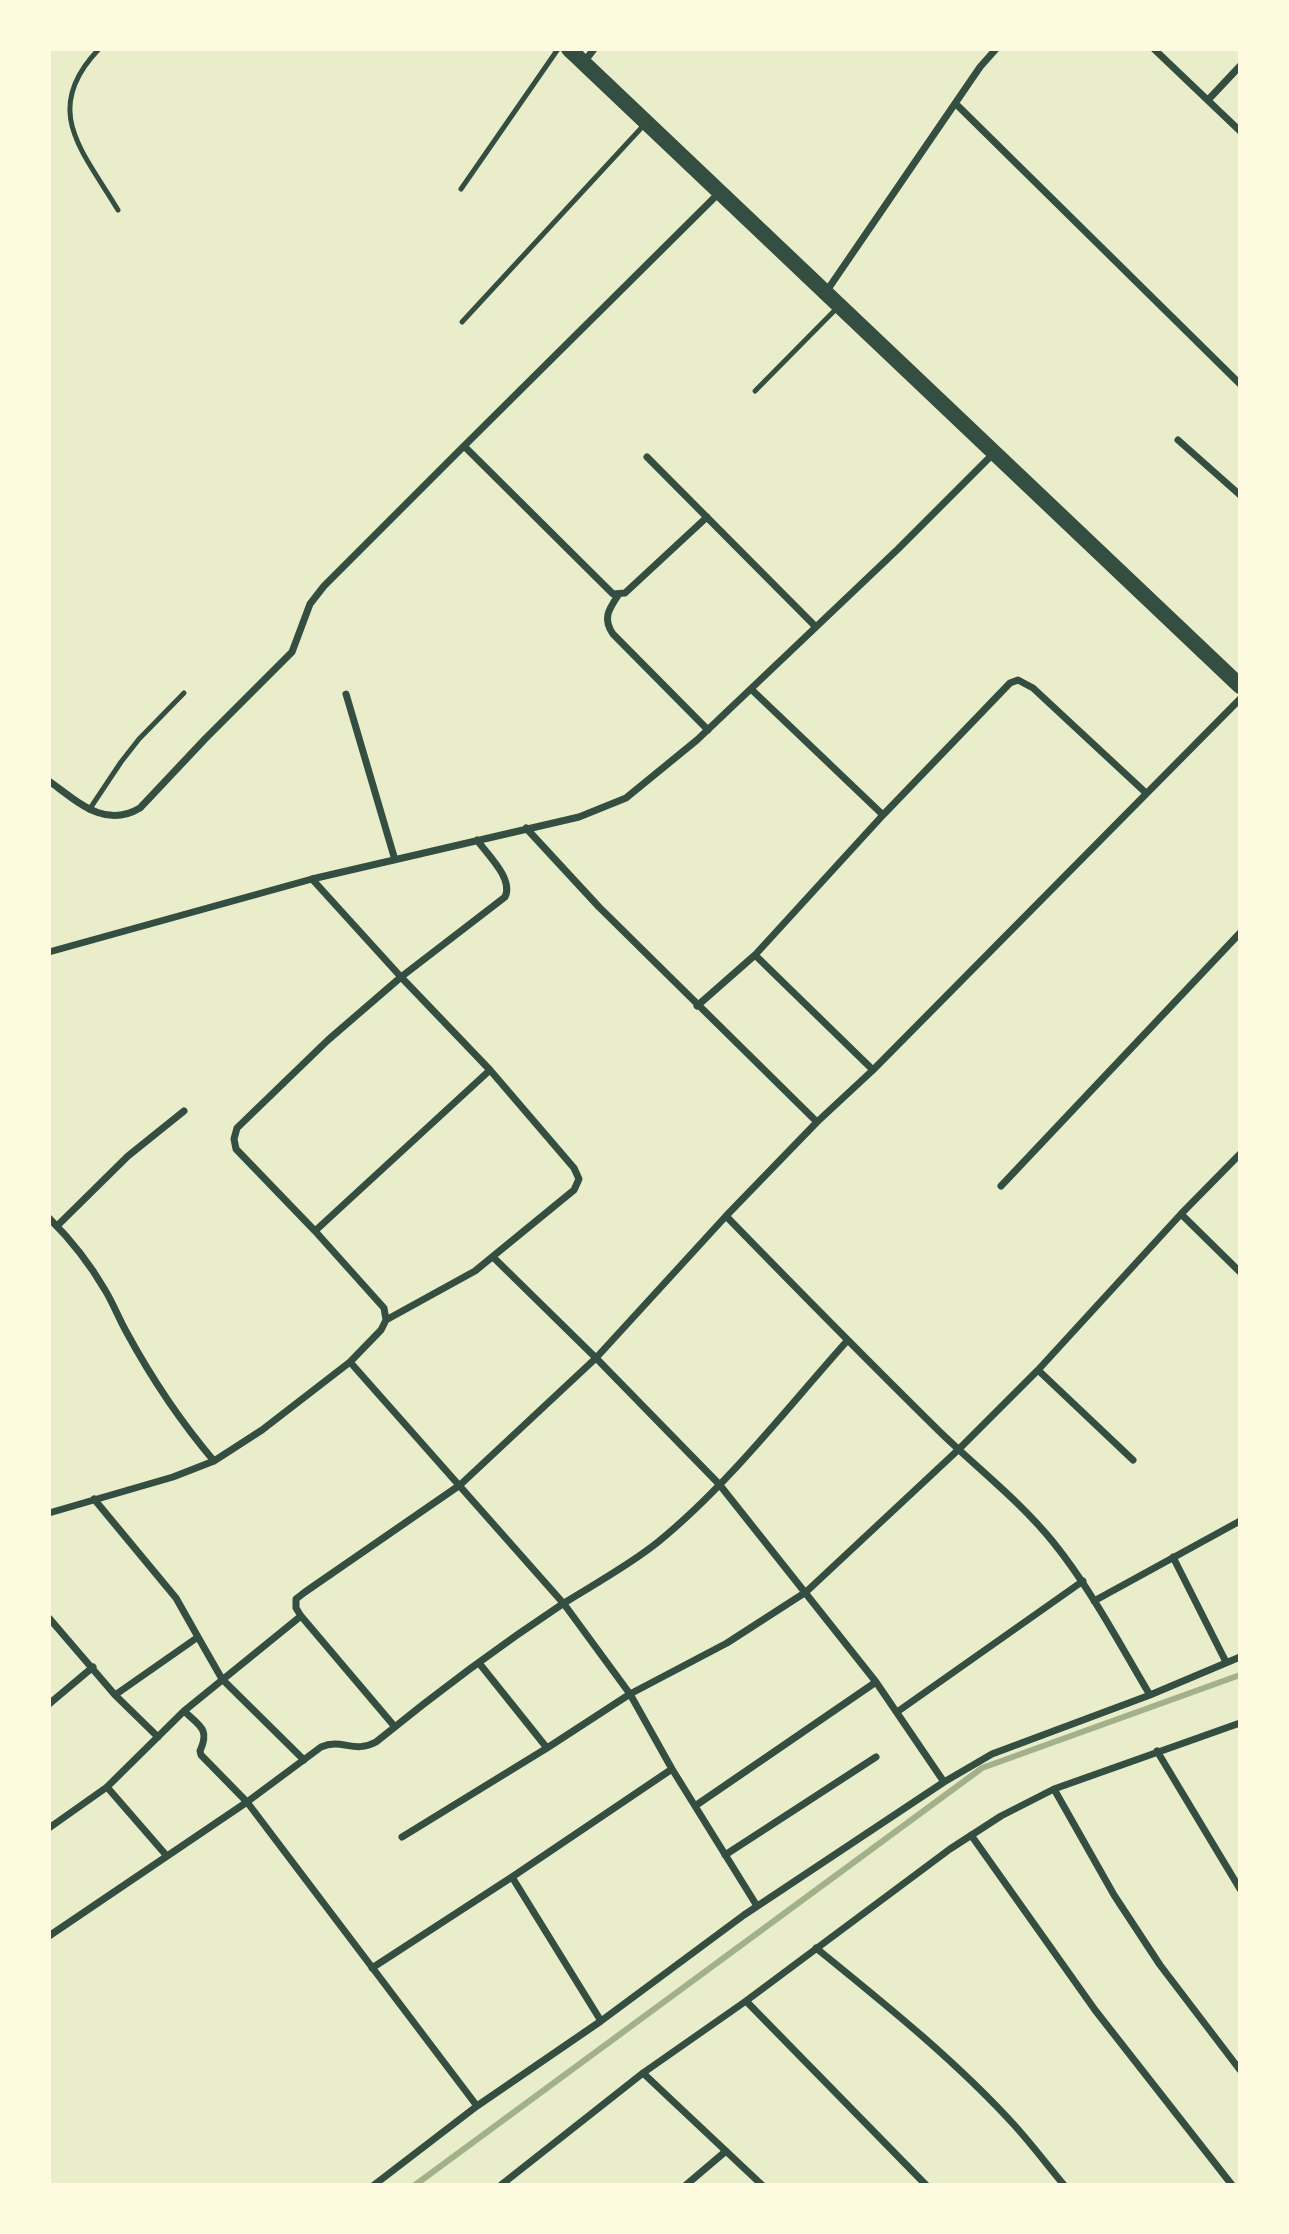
<!DOCTYPE html>
<html>
<head>
<meta charset="utf-8">
<style>
  body { margin:0 }
  #map { position:relative; width:1289px; height:2234px; overflow:hidden; background:#e9edc9; font-family:Signika,sans-serif }
  canvas { display:block }
  .frame { position:absolute; inset:0; border:51px solid #fefae0; pointer-events:none }
</style>
</head>
<body>
<div id="map">
<canvas width="1289" height="2234"></canvas>
<div class="frame"></div>
</div>
<script>
const ctx = document.querySelector('canvas').getContext('2d');
ctx.lineJoin = 'round';
function stroke(path, color, width, dash) { ctx.strokeStyle = color; ctx.lineWidth = width; ctx.lineCap = dash ? 'butt' : 'round'; ctx.setLineDash(dash || []); ctx.stroke(path); }
const stream = new Path2D(`
  M415,2185L982,1768L1240,1675`);
const service = new Path2D(`
  M99,49C40,110 83,151 118,210
  M461,189L558,49
  M462,322L644,125
  M755,391L837,308
  M89,810L121,762L139,739L184,693`);
const minor = new Path2D(`
  M1154,49L1240,131
  M584,62L594,49
  M1208,100L1240,66
  M956,104L1240,384
  M826,292L980,67L996,49
  M1178,440L1240,495
  M647,457L815,626
  M707,517L625,593L613,594L464,446L719,193
  M619,594C609,609 602,618 613,634L708,730
  M751,689L883,815
  M346,694L395,860
  M49,781C78,802 105,829 140,808L205,739L292,652L310,604L324,586L464,446
  M526,828L599,907L817,1122
  M312,879L401,977L490,1070L574,1168L579,1179L574,1190L475,1271L386,1320
  M49,952L312,879L579,817L626,798L697,740L898,549L994,453
  M755,955L873,1070
  M697,1006L755,955L883,815L1010,683L1018,680L1033,688L1146,793
  M1001,1186L1240,933
  M1181,1214L1240,1272
  M726,1216C796,1288 867,1360 939,1431C977,1468 1020,1501 1053,1542C1091,1589 1119,1643 1150,1695
  M49,1218C70,1239 90,1264 105,1290C113,1303 119,1319 127,1333C152,1379 180,1421 214,1461
  M57,1226L128,1156L184,1111
  M315,1231L490,1070
  M494,1258L596,1358L719,1484L876,1682L944,1782
  M350,1362L381,1330L386,1320L384,1308L315,1231L236,1149L234,1139L237,1128L328,1040L401,977L505,897C514,879 487,854 477,840
  M1038,1370L1133,1460
  M94,1499L176,1598L198,1637
  M49,1513L173,1477L214,1461L262,1430L350,1362L564,1604L630,1694L672,1769L757,1906
  M1173,1557L1226,1662
  M1094,1601L1240,1521
  M301,1616L296,1608V1599L305,1592L460,1485L596,1358L726,1216L817,1122L873,1070L1240,699
  M49,1618L115,1695L158,1737
  M115,1695L198,1637L222,1679L304,1760
  M49,1704L93,1667
  M184,1711C200,1726 210,1729 200,1751L201,1755L247,1802L477,2106
  M897,1712L1083,1581
  M547,1748L630,1694L727,1643L806,1592L958,1450L1038,1370L1181,1214L1240,1154
  M1157,1751L1240,1889
  M107,1787L166,1855
  M1054,1789L1114,1895L1160,1965L1240,2070
  M695,1806L876,1682
  M49,1828L107,1787L184,1711L301,1616L395,1727
  M971,1835L1095,2010L1232,2185
  M402,1837L547,1748L479,1663
  M725,1855L876,1757
  M512,1877L601,2021
  M49,1936L247,1802L321,1747C342,1738 354,1754 376,1742C436,1693 499,1646 564,1603C596,1583 628,1566 658,1542C728,1485 787,1408 847,1341
  M816,1948C885,2004 956,2061 1016,2127C1033,2146 1048,2166 1064,2185
  M372,1968L512,1877L672,1769
  M746,2001L926,2185
  M643,2073L762,2185
  M374,2185L477,2106L601,2021L744,1915L944,1782L992,1754L1150,1695L1240,1657
  M501,2185L643,2073L746,2001L950,1849L1001,1816L1054,1789L1240,1723
  M686,2185L726,2151`);
const primary = new Path2D(`
  M569,49L1240,686`);
stroke(stream, '#a3b18a', 6);
stroke(service, '#344e41', 5);
stroke(minor, '#344e41', 7);
stroke(primary, '#344e41', 16);
</script>
</body>
</html>
